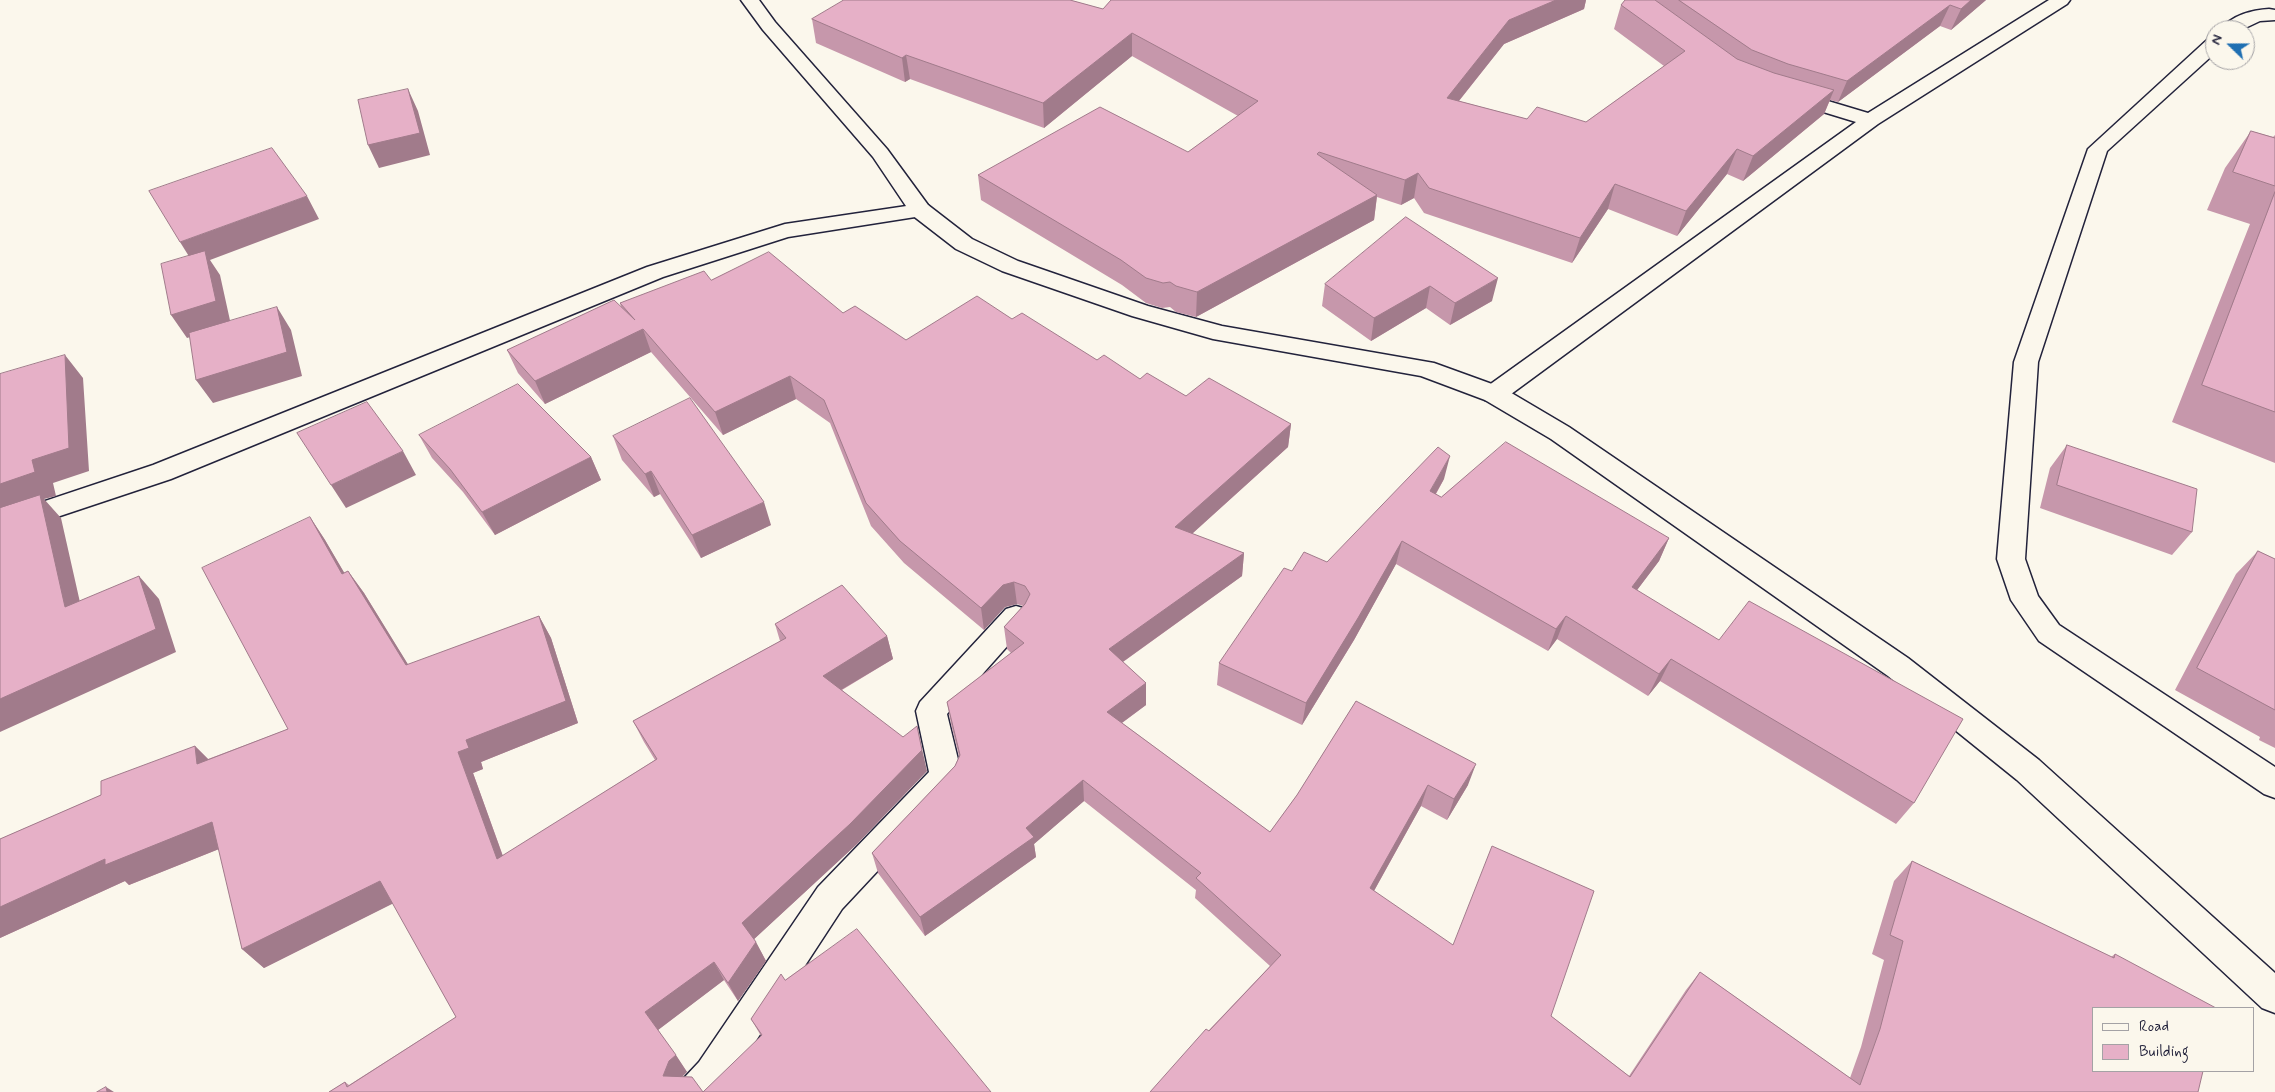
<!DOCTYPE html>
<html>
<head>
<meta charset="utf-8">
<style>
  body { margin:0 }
  #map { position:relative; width:2275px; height:1092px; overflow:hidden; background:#fbf7ec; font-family:Mynerve,sans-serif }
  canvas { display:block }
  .legend { position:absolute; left:2092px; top:1007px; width:162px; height:65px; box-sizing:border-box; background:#fbf7ec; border:1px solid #a4a2a5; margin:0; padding:6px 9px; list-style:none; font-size:15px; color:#22223b }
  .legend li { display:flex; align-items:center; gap:10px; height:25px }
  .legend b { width:25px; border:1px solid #a4a2a5 }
  .north { position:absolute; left:2205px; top:20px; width:50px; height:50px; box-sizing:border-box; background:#fbf7ec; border:1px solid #a4a2a5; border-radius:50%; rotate:292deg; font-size:14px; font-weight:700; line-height:20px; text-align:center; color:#22223b }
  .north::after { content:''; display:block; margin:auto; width:18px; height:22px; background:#1f6fb2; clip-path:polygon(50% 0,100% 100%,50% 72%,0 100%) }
</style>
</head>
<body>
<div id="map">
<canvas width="2275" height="1092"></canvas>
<ul class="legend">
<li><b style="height:6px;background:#fbf7ec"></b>Road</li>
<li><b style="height:14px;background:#e6b0c7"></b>Building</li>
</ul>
<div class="north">N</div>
</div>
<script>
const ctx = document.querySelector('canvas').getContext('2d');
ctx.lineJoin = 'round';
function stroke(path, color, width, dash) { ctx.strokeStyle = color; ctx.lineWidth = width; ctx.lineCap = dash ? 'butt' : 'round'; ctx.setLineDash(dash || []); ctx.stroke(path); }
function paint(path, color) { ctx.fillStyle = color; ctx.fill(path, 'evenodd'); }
const minor = new Path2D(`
  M2049,0H2070L2067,4L1878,124L1503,400L1494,402L1485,400L1482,394L1485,388L1856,122L1784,100L1781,96L1784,92L1791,90L1798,92L1868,113Z
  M2269,9L2275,10V20L2260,21L2241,30H2221C2231,15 2253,10 2269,9Z
  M2215,37V53L2107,151L2038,362L2025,559L2038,596L2059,625L2275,767V798L2264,794L2039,641L2011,600L1997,559L2014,362L2088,149L2208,39Z
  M920,204L928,205L931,210L928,215L788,237L663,277L171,479L0,536V516L153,465L647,267L785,224Z
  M1016,606L1026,609L1030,617L1026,625L947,714L962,776L957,786L842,909L725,1088L721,1092H677L683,1079L699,1062L818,887L929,772L916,711L920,702L1006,609Z`);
const major = new Path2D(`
  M741,0H759L775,22L887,149L928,205L972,239L1018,261L1148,306L1222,326L1434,363L1503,388L1569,427L1908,658L2039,760L2275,973V1013L2262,1008L2017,780L1888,676L1551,439L1485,400L1421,376L1213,339L1132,316L1002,271L956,249L912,215L873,157L763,30Z`);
const wall = new Path2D(`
  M842,0H1070L1103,9L1111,0H1586L1584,9L1504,44L1459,101L1527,119L1586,122L1664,66L1614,29L1621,5L1625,0H1986L1951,30L1940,26L1838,102L1830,100L1824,114L1743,181L1727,174L1677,236L1608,209L1572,263L1424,213L1414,198L1401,205L1377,197L1374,220L1196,317L1176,312L1170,307L1162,308L1146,303L1122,285L981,200L978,175L1188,152L1238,116L1132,56L1044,128L910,79L905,82L816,43L812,19L843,1Z
  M2251,131L2273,137L2275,135V463L2172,422L2250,224L2207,210L2225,168Z
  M1406,217L1492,301L1450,325L1426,308L1371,341L1322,306L1325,284Z
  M711,280L843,313L906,340L1012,319L1097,360L1140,379L1186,396L1291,424L1288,447L1192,534L1244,553L1242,576L1123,662L1146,683V705L1122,723L1270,832L1297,795L1356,701L1468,785L1447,820L1421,806L1374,891L1551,1016L1629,1076L1686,990L1700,972L1850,1078L1861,1047L1884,960L1872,954L1894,881L1912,861L2111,957L2115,954L2198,1092H1150L1270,966L1195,898L1196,890L1084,801L1034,844L1036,857L925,936L878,873L872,853L955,766L959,756L951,724L947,702L1011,653L1007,649L1004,627L1023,606L1017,604L1005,607L984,630L904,563L871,526L830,423L796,399L723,435L651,352L545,404L518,373L507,350L621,307L620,303Z
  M419,435L591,457L601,480L495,535L463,492L432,458Z
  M613,436L771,525L701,558L660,494L654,497L622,460Z
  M2067,445L2192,532L2172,555L2040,508L2050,468Z
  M1444,479L1436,494L1441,497L1669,538L1659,561L1637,590L1914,803L1896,824L1660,681L1648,696L1557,639L1548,651L1396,564L1354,640L1302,725L1217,685L1219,663L1292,571L1327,562Z
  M310,517L325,540L344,573L348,571L364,593L408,665L539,616L551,638L578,723L481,762L483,769L473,773L503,856L655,760L644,742L633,721L780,641L775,624L887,636L893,659L842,690L927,771L857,844L754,939L766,961L738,1001L724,980L658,1030L687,1072L329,1092L345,1082L349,1085L456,1017L393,903L264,968L242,949L219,849L129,885L125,881L0,938V839L101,795L195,746L208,759L288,729Z
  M2258,551L2275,559V748L2259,740L2260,737L2175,690L2236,574Z
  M785,980L991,1092L761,1036L751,1019Z`);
const shadedWall = new Path2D(`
  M1556,0H1586L1584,9L1504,44L1442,122L1447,98L1509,20Z
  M1971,0H1986L1951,30L1961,9Z
  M1950,5L1940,26L1838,102L1847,81Z
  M1132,33V56L1044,128L1043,103Z
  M906,55L910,79L905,82L902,58Z
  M408,89L418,111L430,155L379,168L368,145Z
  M1834,90L1824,114L1743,181L1753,156Z
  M1737,149L1727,174L1677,236L1686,211Z
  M1418,173L1414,198L1401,205L1405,180Z
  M1615,184L1608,209L1572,263L1580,238Z
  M1377,195L1374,220L1196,317L1197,292Z
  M307,196L319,219L210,260L220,275L231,325L187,338L171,315L195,266L180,242Z
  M1498,278L1492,301L1450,325L1455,303Z
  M1430,286L1426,308L1371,341L1374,318Z
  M277,307L291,330L302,376L213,403L196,380Z
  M643,329L651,352L545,404L535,381Z
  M65,355L83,378L89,471L53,483L56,496L44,499L61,518L86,629L65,607L0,514V484L32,460Z
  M790,376L796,399L723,435L715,412Z
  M1291,424L1288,447L1174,550L1175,527Z
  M403,451L416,475L346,508L331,485Z
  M1450,456L1444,479L1424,514L1430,491Z
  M591,457L601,480L495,535L482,512Z
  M651,471L660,494L654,497L645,474Z
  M764,502L771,525L701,558L692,535Z
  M310,517L325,540L358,596L342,574Z
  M1669,538L1659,561L1622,610L1632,587Z
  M1402,541L1396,564L1354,640L1302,725L1306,703Z
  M1244,553L1242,576L1110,671L1109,649Z
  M348,571L364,593L422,687L406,665Z
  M139,576L159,599L176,652L0,732V699Z
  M1014,582L1017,604L1005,607L984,630L981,608L1003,585Z
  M539,616L551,638L578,723L481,762L483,769L473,773L511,879L497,859L458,752L466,740Z
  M1566,616L1557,639L1548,651L1556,629Z
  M887,636L893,659L829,697L823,676Z
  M1671,659L1660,681L1648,696L1659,674Z
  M1146,683V705L1108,733L1107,712Z
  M917,726L927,771L857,844L751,942L742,923Z
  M195,746L216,767L197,764Z
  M1476,764L1468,785L1447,820L1454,799Z
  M1083,780L1084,801L1034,844L1036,857L925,936L920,917L1026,828Z
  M1428,785L1421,806L1365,907L1370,888Z
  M212,822L234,843L129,885L125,881L0,938V907L105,859Z
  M380,881L398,901L264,968L242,949Z
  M756,942L766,961L738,1001L728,983Z
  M714,962L724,980L658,1030L645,1012Z
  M676,1055L687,1072L681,1078L663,1076L669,1061Z
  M106,1087L114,1092H107Z`);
const building = new Path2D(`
  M844,0H1070L1103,9L1111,0H1556L1509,20L1447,98L1527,119L1537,107L1586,122L1685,51L1621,5L1625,0H1655L1737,59L1774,73L1834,90L1753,156L1737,149L1686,211L1615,184L1580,238L1429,188L1418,173L1405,180L1319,152L1317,154L1377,195L1197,292L1176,286L1170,282L1163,283L1146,278L1121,260L978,175L1100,107L1188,152L1258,101L1132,33L1043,103L906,55L902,58L812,19Z
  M1679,0H1971L1961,9L1950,5L1847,81L1788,64L1752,50Z
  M408,89L420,133L368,145L358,100Z
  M2251,131L2275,138V186L2233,172Z
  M272,148L307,196L180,242L149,191Z
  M2275,192V412L2202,385Z
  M1406,217L1498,278L1455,303L1430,286L1374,318L1325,284Z
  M205,251L216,301L171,315L161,264Z
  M769,252L843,313L855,306L906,340L977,296L1012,319L1022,313L1097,360L1104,355L1140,379L1147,373L1186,396L1209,378L1291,424L1175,527L1244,553L1109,649L1146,683L1107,712L1270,832L1297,795L1356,701L1476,764L1454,799L1428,785L1370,888L1453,945L1492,846L1594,891L1551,1016L1630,1077L1700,972L1860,1085L1880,1029L1903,941L1890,935L1912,861L2114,958L2115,954L2216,1008H2094V1071H2203L2198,1092H1150L1206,1029L1209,1031L1281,955L1196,878L1201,873L1083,780L1026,828L1034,837L920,917L872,853L955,766L960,755L947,702L1024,643L1004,627L1025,604L1030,594L1025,586L1014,582L1003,585L981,608L900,541L866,503L824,400L790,376L715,412L643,329L535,381L507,350L614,300L635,320L620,303L704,271L711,280Z
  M277,307L287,352L196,380L189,333Z
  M65,355L69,448L32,460L35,472L0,484V374Z
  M518,384L591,457L482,512L450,469L419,435Z
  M690,398L764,502L692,535L651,471L645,474L613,436Z
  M367,402L403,451L331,485L297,433Z
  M1506,442L1669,538L1632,587L1719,640L1749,601L1963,719L1914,803L1671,659L1659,674L1566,616L1556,629L1402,541L1358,618L1306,703L1219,663L1284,568L1292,571L1304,552L1327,562L1438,447L1450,456L1430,491L1441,497Z
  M2067,445L2197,489L2192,532L2057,485Z
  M40,495L65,607L139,576L156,629L0,699V508Z
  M310,517L342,574L348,571L406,665L539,616L566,701L466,740L469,748L458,752L497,859L657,759L633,721L786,638L775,624L842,585L887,636L823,676L903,737L917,726L922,750L850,824L742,923L756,942L728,983L714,962L645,1012L676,1055L669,1061L663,1076L692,1077L703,1092H329L345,1082L347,1087L456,1017L380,881L242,949L212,822L105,865V859L0,907V839L101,795V781L195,746L197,764L288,729L202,568Z
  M2258,551L2275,559V710L2197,668Z
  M857,929L991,1092H703L762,1035L751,1019L781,974L785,980Z
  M106,1087L107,1092H97Z`);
stroke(minor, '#22223b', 3);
stroke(major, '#22223b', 3);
paint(minor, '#fbf7ec');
paint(major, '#fbf7ec');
paint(wall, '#c697ab');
paint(shadedWall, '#a17b8b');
paint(building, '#e6b0c7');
stroke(building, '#a17b8b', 1);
</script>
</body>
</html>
